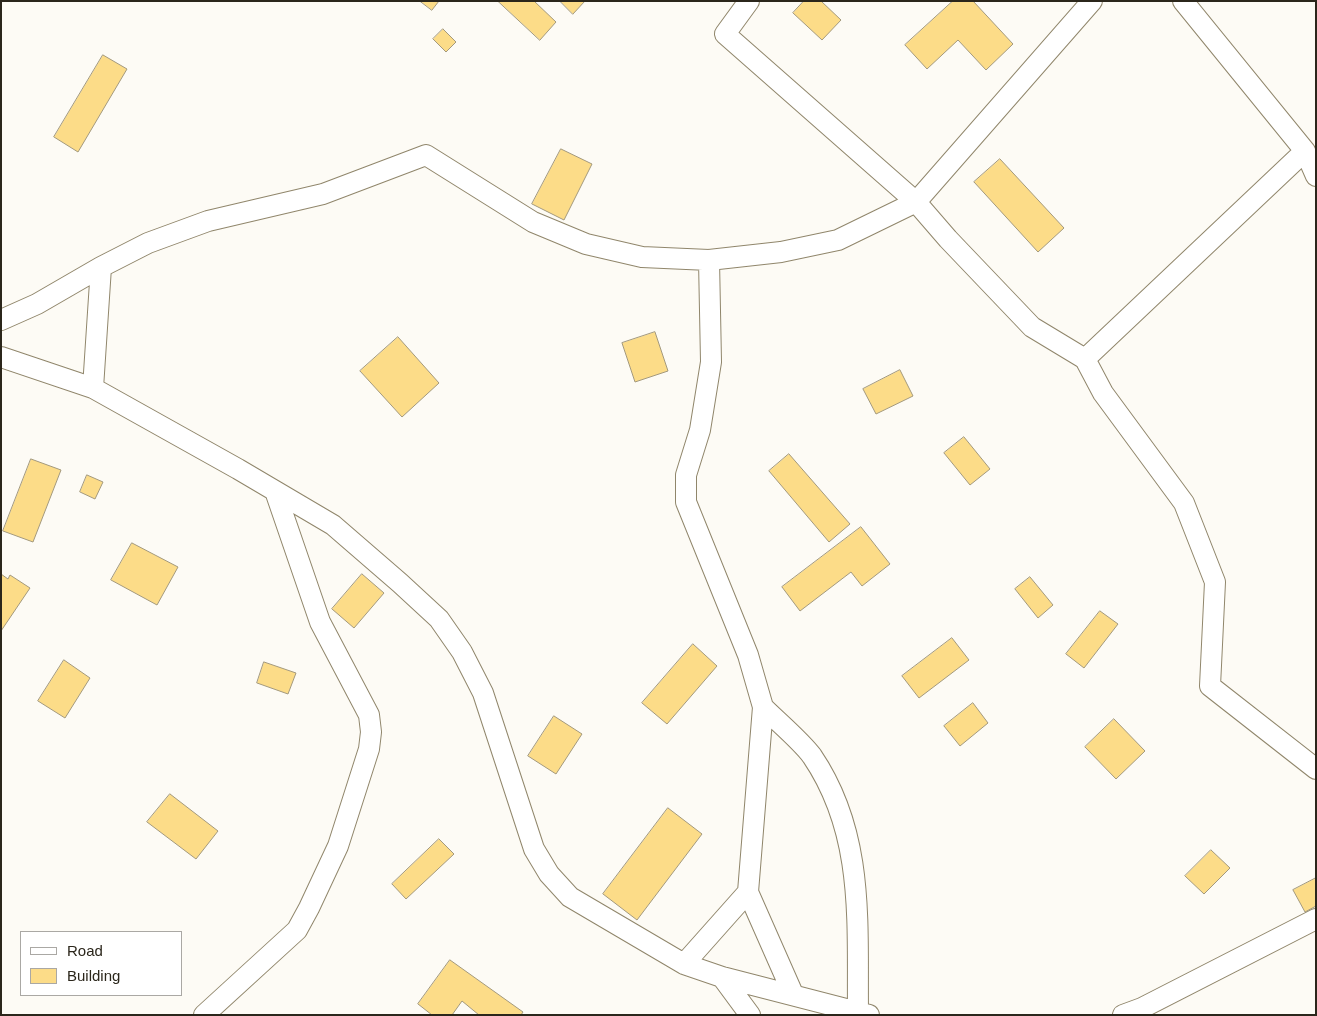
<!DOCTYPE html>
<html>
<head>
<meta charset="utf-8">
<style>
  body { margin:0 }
  #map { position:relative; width:1317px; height:1016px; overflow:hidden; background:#fdfbf5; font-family:Arial,sans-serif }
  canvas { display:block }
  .frame { position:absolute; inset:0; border:2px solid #2b261b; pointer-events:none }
  .legend { position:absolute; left:20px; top:931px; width:162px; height:65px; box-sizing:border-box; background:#fff; border:1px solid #aaa8a4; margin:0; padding:6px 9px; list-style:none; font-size:15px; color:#2b261b }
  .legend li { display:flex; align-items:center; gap:10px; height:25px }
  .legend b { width:25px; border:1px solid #aaa8a4 }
</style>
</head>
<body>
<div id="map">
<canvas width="1317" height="1016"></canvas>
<div class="frame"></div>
<ul class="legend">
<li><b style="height:6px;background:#fff"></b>Road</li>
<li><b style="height:14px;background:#fcdc88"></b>Building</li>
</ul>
</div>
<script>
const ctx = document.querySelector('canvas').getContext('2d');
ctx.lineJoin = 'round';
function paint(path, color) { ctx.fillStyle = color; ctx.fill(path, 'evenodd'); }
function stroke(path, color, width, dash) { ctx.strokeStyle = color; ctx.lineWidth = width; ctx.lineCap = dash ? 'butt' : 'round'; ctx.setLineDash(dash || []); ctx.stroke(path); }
const building = new Path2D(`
  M420,1H439L432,10Z
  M498,1H534L556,22L540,40Z
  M560,1H585L573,14Z
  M804,1H821L841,20L822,40L793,13Z
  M953,1H973L1013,44L986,70L958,40L927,69L905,45Z
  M443,29L456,42L446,52L433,39Z
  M103,55L127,69L78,152L54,137Z
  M561,149L592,164L564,220L532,204Z
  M1000,159L1064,228L1038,252L974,182Z
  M655,332L668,371L635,382L622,343Z
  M398,337L439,383L402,417L360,371Z
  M900,370L913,396L876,414L863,389Z
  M964,437L990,469L970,485L944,453Z
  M789,454L850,524L829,542L769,471Z
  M31,459L61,470L33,542L3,531Z
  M87,475L103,482L95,499L80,492Z
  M861,527L890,564L862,586L851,572L800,611L782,587Z
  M132,543L178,567L157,605L111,580Z
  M1,574L8,579L10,575L30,588L1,631Z
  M362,574L384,593L354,628L332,609Z
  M1030,577L1053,605L1038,618L1015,589Z
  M1100,611L1118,624L1084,668L1066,654Z
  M952,638L969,660L919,698L902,676Z
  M693,644L717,666L667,724L642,703Z
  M64,660L90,678L65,718L38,701Z
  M264,662L296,673L288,694L257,683Z
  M973,703L988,723L960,746L944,726Z
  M554,716L582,734L556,774L528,756Z
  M1114,719L1145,751L1116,779L1085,747Z
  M170,794L218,831L196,859L147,822Z
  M668,808L702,834L637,920L603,894Z
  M439,839L454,854L406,899L392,884Z
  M1211,850L1230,868L1204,894L1185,876Z
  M1316,878V906L1305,912L1293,890Z
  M450,960L523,1012L521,1015H479L462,1001L452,1015H432L418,1004Z`);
const street = new Path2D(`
  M749,1L725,34L916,202L948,239L1032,327L1085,359L1103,393L1184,503L1215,582L1210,686L1316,769
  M1183,1L1305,151L1316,176
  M709,260L711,362L700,430L686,475V502L748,655L763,707L748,892L793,994
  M1,320L37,304L101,267L148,243L208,221L323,194L426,155L533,222L586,244L642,257L709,260L781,252L838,240L916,202L1092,1
  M1,357L93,388L238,469L333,525L400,583L439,619L462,652L483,693L534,849L549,874L570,897L684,964L722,977L869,1015
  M1085,359L1305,151
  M93,388L101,267
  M763,707C777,721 801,741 812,756C865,834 857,922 858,1012
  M684,964L748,892
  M722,977L750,1015
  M204,1015L297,930L309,908L338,846L369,749L371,732L369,715L320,622L275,491
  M1123,1015L1142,1008L1316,919`);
paint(building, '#fcdc88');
stroke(building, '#a3997d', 1);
stroke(street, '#90866b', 22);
stroke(street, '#fff', 20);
</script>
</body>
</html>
